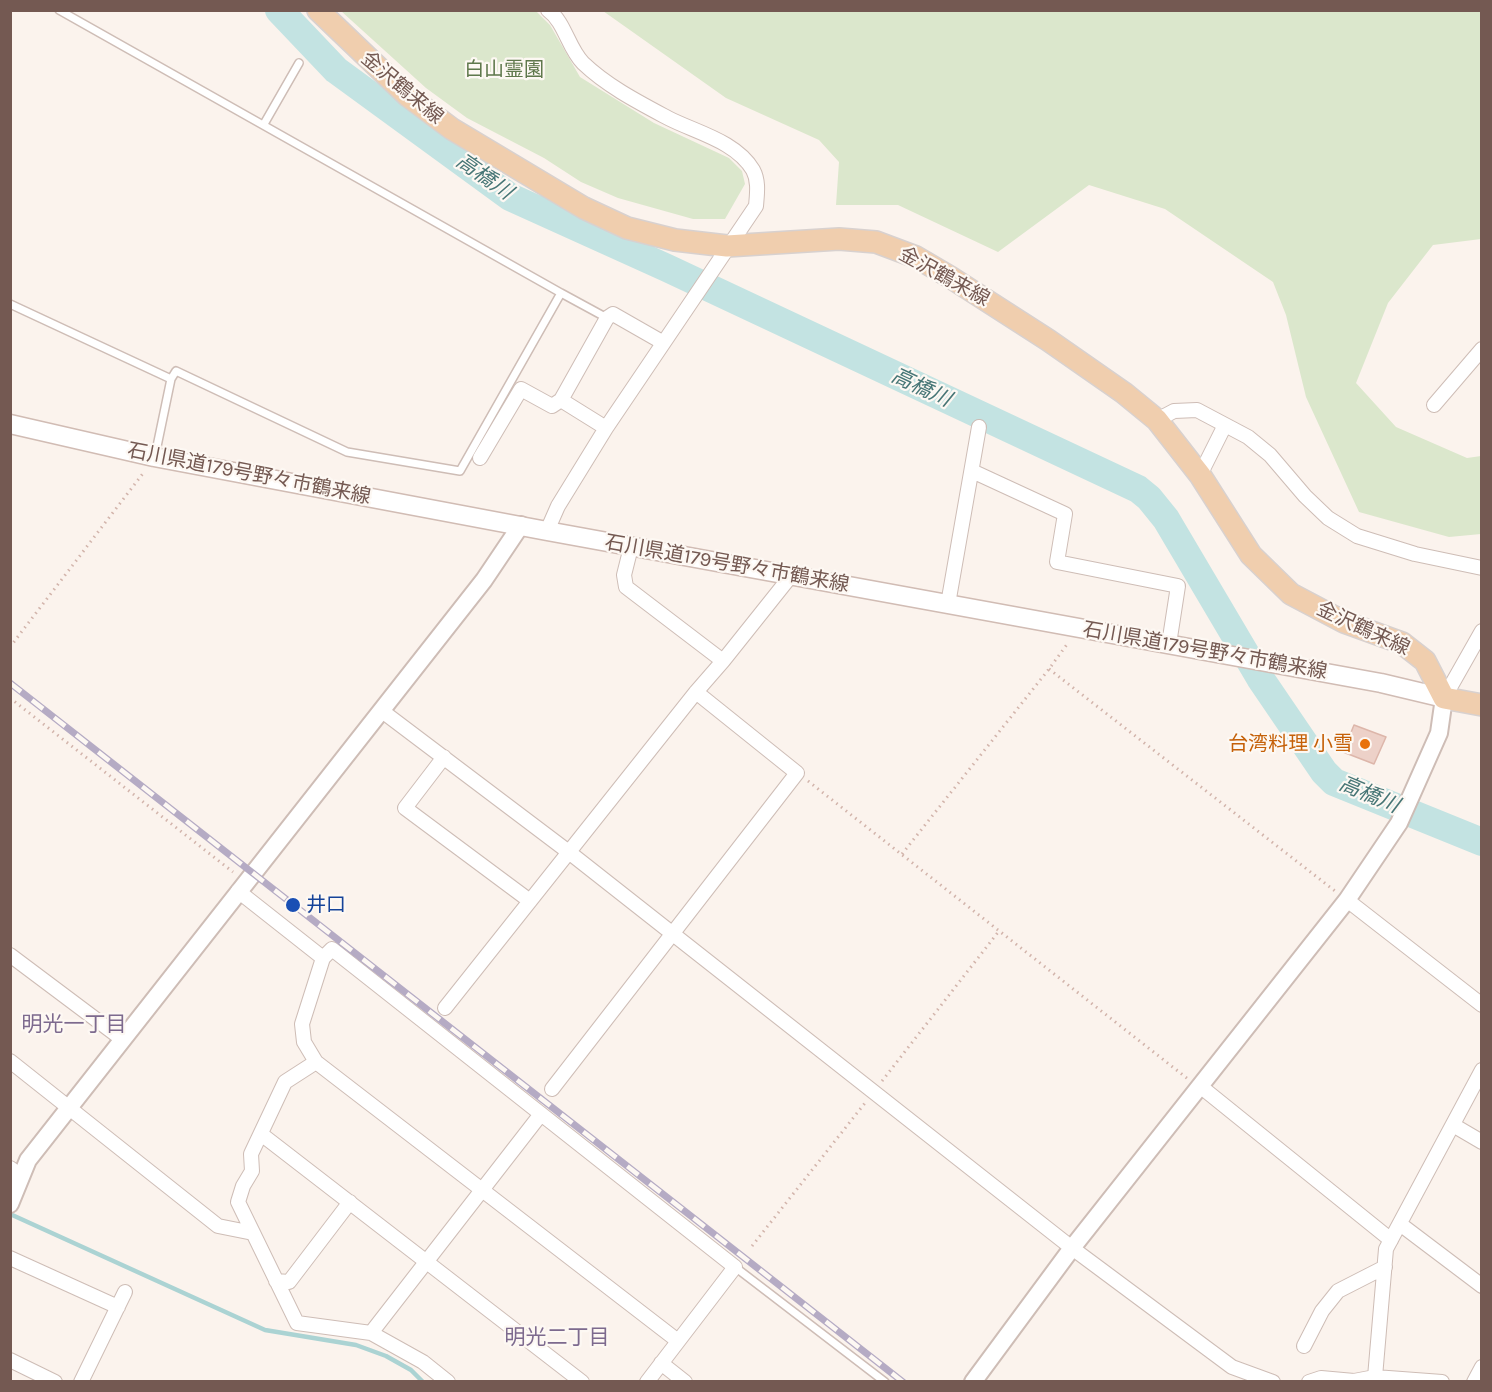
<!DOCTYPE html>
<html>
<head>
<meta charset="utf-8">
<style>
  body { margin:0 }
  #map { position:relative; width:1492px; height:1392px; overflow:hidden; background:#fbf3ed; font-family:Karla,sans-serif }
  canvas { display:block }
  .frame { position:absolute; inset:0; border:12px solid #745952; pointer-events:none }
</style>
</head>
<body>
<div id="map">
<canvas width="1492" height="1392"></canvas>
<div class="frame"></div>
</div>
<script>
const ctx = document.querySelector('canvas').getContext('2d');
ctx.lineJoin = 'round';
function paint(path, color) { ctx.fillStyle = color; ctx.fill(path, 'evenodd'); }
function stroke(path, color, width, dash) { ctx.strokeStyle = color; ctx.lineWidth = width; ctx.lineCap = dash ? 'butt' : 'round'; ctx.setLineDash(dash || []); ctx.stroke(path); }
function drawText(font, color, halo, rows, align = 'center') {
  ctx.font = font + ' Karla,"Noto Sans JP",sans-serif'; ctx.lineWidth = 4.5; ctx.setLineDash([]); ctx.textBaseline = 'middle'; ctx.strokeStyle = halo; ctx.fillStyle = color; for (const [text, x, y, turn = 0] of rows) {
    ctx.save(); ctx.translate(x, y); ctx.rotate((+turn || 0) * Math.PI / 180); ctx.textAlign = isNaN(turn) ? turn : align; if (halo) ctx.strokeText(text, 0, 0); ctx.fillText(text, 0, 0); ctx.restore();
  }
}
const green = new Path2D(`
  M341,11H536L550,25L580,77L654,123L729,158L742,171L745,184L725,219H693L618,198L581,182L544,158L467,118L426,88Z
  M603,11H1481V239L1433,245L1388,303L1356,383L1396,427L1467,458L1481,456V534L1449,537L1359,512L1306,397L1286,315L1273,282L1165,209L1089,185L998,252L898,205H836L839,162L819,140L726,98Z`);
const stream = new Path2D(`
  M10,1214L265,1330L356,1345L386,1356L411,1370L423,1382`);
const river = new Path2D(`
  M279,10L336,70L510,197L667,268L1138,489L1149,498L1166,519L1260,678L1324,772L1334,782L1482,842`);
const building = new Path2D(`
  M1354,725L1386,737L1374,764L1343,752Z`);
const path = new Path2D(`
  M10,647L144,472
  M1049,669L1335,891
  M10,698L233,872
  M808,781L1188,1079
  M902,854L1049,669L1068,643
  M882,1081L999,931
  M752,1246L865,1103`);
const service = new Path2D(`
  M59,10L561,293
  M264,124L299,63
  M10,304L171,379L155,456
  M171,379L176,371L347,452L460,471L561,293L607,318
  M735,1267L885,1382`);
const minor = new Path2D(`
  M1434,405L1482,349
  M1157,420L1174,411L1197,410L1248,437L1270,455L1305,496L1328,518L1357,536L1415,554L1482,568
  M606,428L561,400L607,318L613,314L662,342
  M480,458L521,389L552,406L561,400
  M972,471L1065,514L1057,562L1178,586L1169,644
  M1200,475L1225,425
  M547,531L558,506L606,428L756,206C757,194 759,181 753,170C736,141 695,132 668,118C638,102 607,86 583,63C568,48 565,22 548,10
  M631,547L624,575L626,587L723,661L790,577
  M948,604L979,427
  M1444,698L1482,631
  M382,711L570,853L1072,1248L1232,1367L1273,1382
  M444,757L405,808L530,901
  M238,891L323,958L332,949L735,1267L647,1382
  M1347,900L1482,1005
  M10,955L122,1039
  M323,958L302,1024L304,1042L316,1062L678,1341
  M445,1008L696,692L723,661
  M10,1061L218,1226L253,1233
  M316,1062L285,1082L251,1154L252,1171L243,1186L238,1202L297,1323L371,1333L541,1114
  M1200,1086L1391,1240
  M552,1089L797,773L696,692
  M1453,1125L1482,1142
  M261,1134L582,1382
  M10,1168L21,1176
  M1400,1224L1482,1286
  M10,1258L118,1307
  M276,1281L289,1282L350,1202
  M371,1333L423,1362L448,1382
  M1304,1346L1322,1311L1338,1291L1385,1267
  M10,1360L55,1382
  M661,1363L685,1382
  M1375,1377L1386,1249L1482,1070
  M81,1382L125,1292
  M1309,1382L1321,1378L1354,1381L1375,1377L1442,1382
  M1474,1382L1482,1367`);
const tertiary = new Path2D(`
  M10,1204L28,1160L484,580L521,525
  M973,1382L1072,1248L1347,900L1399,823L1439,733L1444,698`);
const secondary = new Path2D(`
  M10,424L154,457L547,531L1381,683L1444,698`);
const primary = new Path2D(`
  M318,10L408,96L452,129L584,208L627,228L675,240L727,246L839,239L876,242L916,257L950,277L1048,340L1124,393L1157,420L1200,475L1251,555L1291,594L1344,622L1402,643L1425,661L1444,698L1482,705`);
const rail = new Path2D(`
  M10,683L903,1382`);
const markers = [
  [1365,744,6,"#e8710a"],
  [293,905,8,"#1a4fb4"]
];
const parkNames = [
  ["白山霊園",504,70]
];
const streetNames = [
  ["金沢鶴来線",402,88,40],
  ["金沢鶴来線",944,277,29],
  ["石川県道179号野々市鶴来線",249,474,11],
  ["石川県道179号野々市鶴来線",727,564,10],
  ["金沢鶴来線",1363,629,25],
  ["石川県道179号野々市鶴来線",1205,651,10]
];
const foodNames = [
  ["台湾料理 小雪",1353,744]
];
const transitNames = [
  ["井口",306,905]
];
const waterNames = [
  ["高橋川",484,177,35],
  ["高橋川",921,388,25],
  ["高橋川",1369,795,23]
];
const neighbourhoodNames = [
  ["明光一丁目",74,1025],
  ["明光二丁目",557,1338]
];
paint(green, '#dbe7cc');
stroke(stream, '#abd3d3', 4.5);
stroke(river, '#c3e3e2', 28);
paint(building, '#edd1c8');
stroke(building, '#ddb6aa', 1.5);
stroke(service, '#cebdb6', 10);
stroke(minor, '#cebdb6', 16);
stroke(tertiary, '#cebdb6', 20);
stroke(secondary, '#d1bcb4', 21);
stroke(primary, '#d8d1cf', 24);
stroke(path, '#d2b4ab', 3, [1.5, 4.5]);
stroke(service, '#fff', 7);
stroke(minor, '#fff', 14);
stroke(tertiary, '#fff', 16);
stroke(secondary, '#fff', 18);
stroke(primary, '#f0ceae', 21);
stroke(rail, '#b5abc4', 7);
stroke(rail, '#fdf8f3', 4.5, [14]);
for (const [x, y, r, color] of markers) { const dot = new Path2D(); dot.arc(x, y, r, 0, 2 * Math.PI); ctx.fillStyle = color; ctx.fill(dot); stroke(dot, '#fdf8f3', 2); }
drawText('20px', '#5f784c', '#fdf8f3', parkNames);
drawText('20px', '#745952', '#fdf8f3', streetNames);
drawText('20px', '#c56008', '#fdf8f3', foodNames, 'right');
drawText('20px', '#164399', '#fdf8f3', transitNames, 'left');
drawText('italic 21px', '#477676', '#fdf8f3', waterNames);
drawText('21px', '#7d6a8e', '#fdf8f3', neighbourhoodNames);
</script>
</body>
</html>
